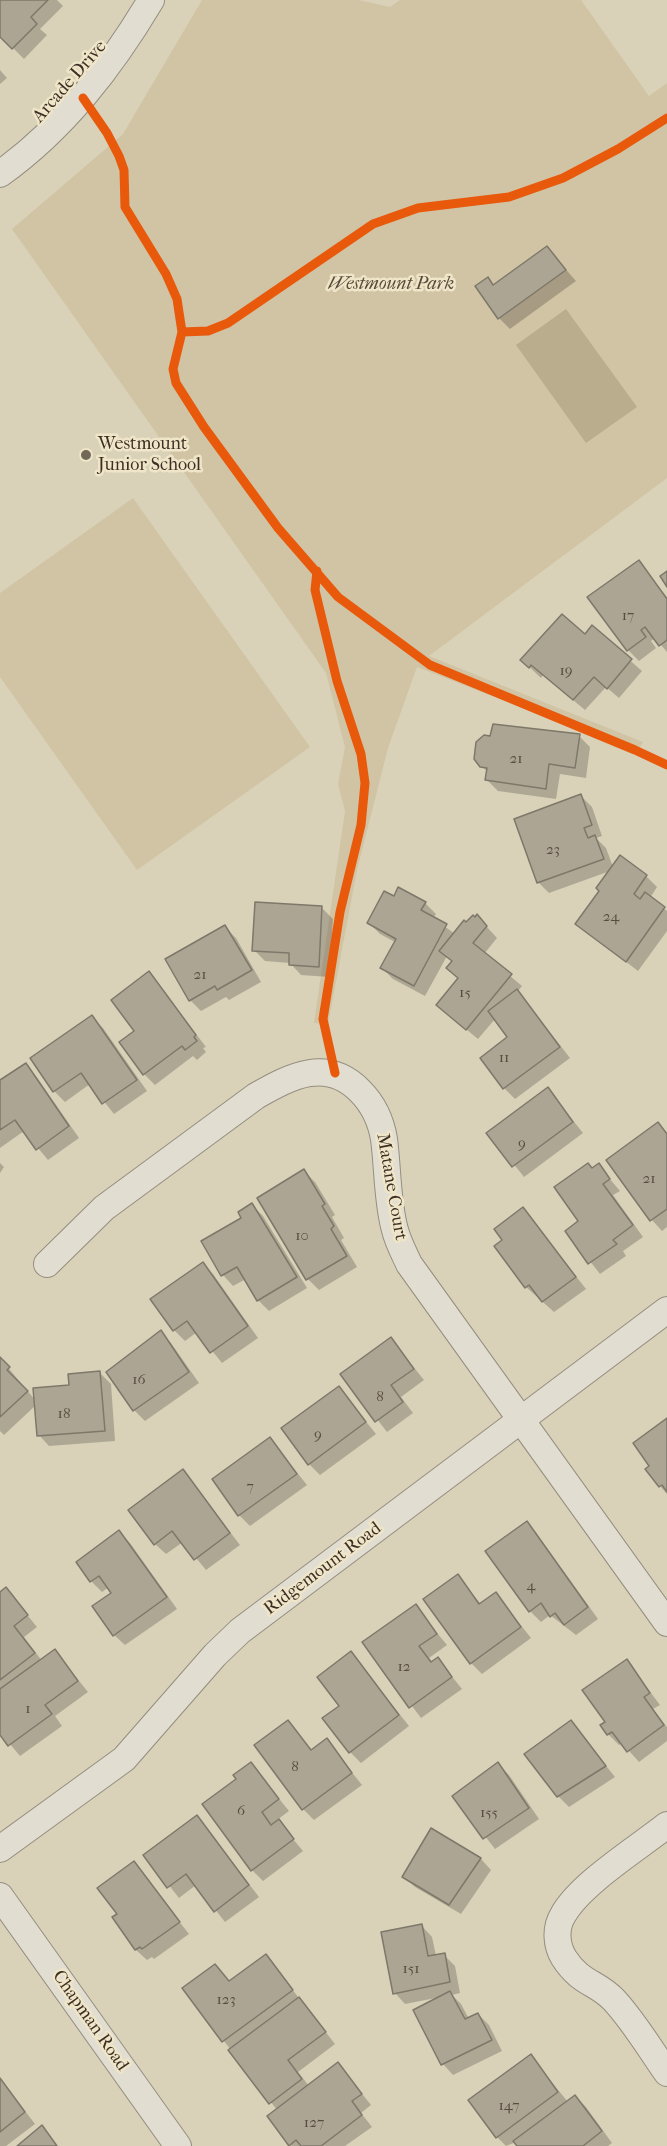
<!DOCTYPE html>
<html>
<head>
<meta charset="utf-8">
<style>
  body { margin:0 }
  canvas { display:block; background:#d9d1b8 }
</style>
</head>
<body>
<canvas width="667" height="2146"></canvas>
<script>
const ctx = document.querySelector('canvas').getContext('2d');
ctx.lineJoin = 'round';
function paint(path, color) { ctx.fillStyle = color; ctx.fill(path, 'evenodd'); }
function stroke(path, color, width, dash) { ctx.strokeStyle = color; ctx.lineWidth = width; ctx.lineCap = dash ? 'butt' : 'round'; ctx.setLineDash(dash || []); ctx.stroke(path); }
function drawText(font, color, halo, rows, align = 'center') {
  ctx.font = font + ' "IM FELL French Canon",serif'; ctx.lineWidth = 5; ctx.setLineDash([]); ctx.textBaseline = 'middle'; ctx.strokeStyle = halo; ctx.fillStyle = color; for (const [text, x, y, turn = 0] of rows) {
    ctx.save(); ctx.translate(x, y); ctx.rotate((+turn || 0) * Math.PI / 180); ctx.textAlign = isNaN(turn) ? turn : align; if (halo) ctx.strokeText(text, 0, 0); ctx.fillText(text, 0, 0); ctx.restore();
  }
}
const green = new Path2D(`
  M202,0H359L390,7L400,0H581L649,96L667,83V478L429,656L643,742L637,752L417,667L388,748L357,870L328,1024L314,1023L345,811L338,784L345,747L326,673L12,229L123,134Z
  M133,498L310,747L137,870L0,677V593Z`);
const water = new Path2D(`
  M566,309L637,407L586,443L516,345Z`);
const shadow = new Path2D(`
  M0,0H57L63,6L40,29L47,35L24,59L0,35Z
  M0,70L7,78L0,84Z
  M547,248L576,281L510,329L499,318L488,279L494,285Z
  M639,562L667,597V652L655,638L651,641L656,648L639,661L628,650Z
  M592,627L642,671L619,698L606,687L585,710L543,675L541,678L522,660L585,636Z
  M579,736L590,747L586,778L560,774L556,799L498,791L487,780L488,772L481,766Z
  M581,796L592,807L602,836L596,838L606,848L613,867L620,857L646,876L657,887L650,898L667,911V931L638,971L577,924L601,891L610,871L549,893L538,882Z
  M394,898L425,903L436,914L433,918L455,934L477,916L497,938L484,954L522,986L518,991L570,1058L515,1099L504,1088L509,1038L495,1019L478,1039L449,1015L459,979L453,962L447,956L425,996L393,979L382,968L395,942L380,934L369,923Z
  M322,908L333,919L329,977L301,975L290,963L265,961L254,950Z
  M225,927L236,938L261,982L229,1000L226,997L201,1011L190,1000Z
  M149,973L206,1047L203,1048L206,1052L197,1060L193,1056L155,1085L144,1074L136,1032Z
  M92,1017L103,1028L147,1091L114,1114L90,1084L65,1102L54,1091Z
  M25,1065L36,1076L79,1138L48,1160L24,1131L0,1148V1082Z
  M548,1089L583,1133L524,1177L489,1133Z
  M658,1124L667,1133V1227L662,1231L652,1220Z
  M0,1163L4,1167L0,1173Z
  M598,1165L620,1191L613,1195L643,1237L623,1251L626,1256L600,1274L567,1232L581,1222L592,1170Z
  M304,1171L315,1182L335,1215L332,1217L344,1238L341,1240L357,1267L319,1290L308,1279L259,1198Z
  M252,1205L263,1216L307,1288L269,1311L258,1300L246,1279L233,1286L223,1275L203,1242L243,1218Z
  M523,1209L586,1289L554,1312L526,1287L504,1240Z
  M202,1264L213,1274L258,1338L222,1363L197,1332L185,1341L174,1330Z
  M160,1332L171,1343L199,1383L145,1421L134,1410Z
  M391,1339L424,1380L401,1397L413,1413L387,1432L342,1374Z
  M0,1358L36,1401L100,1373L111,1384L115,1441L49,1446L39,1435L36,1405L4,1435L0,1431Z
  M339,1388L376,1434L320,1475L309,1464Z
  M667,1420V1494L660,1486L651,1466Z
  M270,1439L307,1485L250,1526L239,1515Z
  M183,1471L240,1545L206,1570L183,1542L166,1554L155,1544Z
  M526,1523L537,1534L598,1619L576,1635L550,1615L541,1622L530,1611Z
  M119,1532L130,1543L177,1609L125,1645L114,1635L113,1593L109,1587L102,1592L91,1581Z
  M457,1576L481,1604L496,1594L531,1638L482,1674L471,1663Z
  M6,1589L37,1627L24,1637L42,1661L55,1651L88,1692L55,1716L62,1726L20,1756L0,1732V1594Z
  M415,1606L447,1645L429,1658L433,1663L438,1659L462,1689L421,1718L364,1642Z
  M351,1653L409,1726L361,1763L350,1752L341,1706Z
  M627,1661L660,1705L653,1709L667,1727V1741L639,1762L622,1743L619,1745L608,1734L607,1722Z
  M288,1722L312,1751L326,1740L362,1785L314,1820L303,1809Z
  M571,1722L615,1777L569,1807L558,1796Z
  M251,1764L289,1811L277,1820L303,1851L263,1881L252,1870L238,1780Z
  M498,1764L509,1775L539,1819L495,1849L454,1796Z
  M197,1816L259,1897L225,1922L196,1885L179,1898L145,1855Z
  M431,1830L481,1859L491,1870L461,1914L415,1887L404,1877Z
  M133,1863L189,1934L154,1959L152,1957L147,1960L136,1950L114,1918L119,1914Z
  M422,1926L432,1937L436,1956L444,1955L455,1966L460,1993L452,1995L461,2004L469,2019L478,2014L489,2025L502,2051L453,2075L443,2064L415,2011L441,1997L405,2004L395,1993Z
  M266,1956L335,2044L298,2072L309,2086L338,2064L371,2105L361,2113L372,2127L345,2146H292L269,2116L277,2110L184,1989L215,1966L230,1982Z
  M530,2056L568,2102L575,2096L586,2107L612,2143L608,2146H519L516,2142L506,2146L497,2137Z
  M0,2078L35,2124L6,2146H0Z`);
const building = new Path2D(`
  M0,0H48L31,17L37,24L12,49L0,37Z
  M547,246L566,270L498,319L475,286L488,277L493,285Z
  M639,560L667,599V640L659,646L645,627L641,630L646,637L627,651L587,597Z
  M667,571V587L660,576Z
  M562,614L585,634L592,625L632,659L607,689L594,677L573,700L531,665L529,668L520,660Z
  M493,724L580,734L575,768L549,764L546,789L485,780L487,768L480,767L474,759L476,742L484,735L490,736Z
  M581,794L592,825L584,828L588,838L595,835L604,859L537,883L514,819Z
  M620,855L647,875L634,894L640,899L645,892L665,907L626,962L575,924L599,891L596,888Z
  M398,887L426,902L421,910L447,924L414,986L380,968L396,939L367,923L384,891L394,896Z
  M255,902L322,906L319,967L289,965V953L252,951Z
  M477,914L487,926L473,943L512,974L466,1030L436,1005L458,978L446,968L452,961L439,951L464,920L466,922L473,915L475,917Z
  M225,925L252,970L217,990L215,986L189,1001L165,959Z
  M149,971L196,1035L194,1037L197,1041L185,1050L182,1046L143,1075L119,1042L134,1031L111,1000Z
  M517,989L560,1047L503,1089L480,1058L507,1037L488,1011Z
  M92,1015L137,1080L102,1104L81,1073L53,1092L30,1058Z
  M26,1063L69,1126L36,1150L15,1120L0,1130V1080Z
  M548,1087L573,1122L512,1167L486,1133Z
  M658,1122L667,1134V1209L650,1221L606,1160Z
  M588,1163L592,1168L599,1163L610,1179L603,1184L633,1225L613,1240L617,1244L588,1264L565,1231L578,1221L554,1187Z
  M304,1169L325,1204L322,1206L334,1226L331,1229L347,1256L306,1280L257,1198Z
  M252,1203L297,1277L257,1301L237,1267L221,1276L201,1241L241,1218L238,1212Z
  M523,1207L576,1277L542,1302L529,1285L525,1288L494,1246L502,1240L494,1229Z
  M203,1262L248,1326L210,1353L187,1321L173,1331L150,1299Z
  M161,1330L189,1372L133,1411L106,1372Z
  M391,1337L414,1369L391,1385L403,1402L375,1422L340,1374Z
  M0,1357L10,1367L7,1370L28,1391L0,1417Z
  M100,1371L105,1431L37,1436L33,1388L69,1385L68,1374Z
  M339,1386L366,1422L308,1465L281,1428Z
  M667,1418V1492L662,1485L659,1487L645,1469L649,1466L633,1443Z
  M270,1437L297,1474L238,1516L212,1479Z
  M183,1469L230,1533L194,1560L172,1531L154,1545L128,1510Z
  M527,1521L588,1607L564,1625L555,1613L550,1617L541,1603L529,1612L485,1551Z
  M119,1530L167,1597L113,1636L92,1606L111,1593L99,1576L90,1582L76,1562Z
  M458,1574L479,1604L496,1592L521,1627L470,1664L423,1599Z
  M6,1587L28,1615L14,1626L35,1653L0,1680V1592Z
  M416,1604L437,1634L419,1646L431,1662L438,1657L452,1677L409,1708L362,1642Z
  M55,1649L78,1681L45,1705L52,1714L8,1746L0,1735V1689Z
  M351,1651L399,1715L349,1753L322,1718L339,1706L317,1677Z
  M627,1659L650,1693L644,1697L664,1725L627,1752L612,1732L607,1735L600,1725L605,1722L582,1690Z
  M288,1720L311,1750L327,1738L352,1773L302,1810L254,1745Z
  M571,1720L606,1766L557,1797L524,1754Z
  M251,1762L279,1799L262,1812L271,1825L279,1819L294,1839L251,1871L202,1804L236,1779L233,1775Z
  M498,1762L529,1808L483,1839L452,1796Z
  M197,1815L249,1885L214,1912L186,1874L167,1888L143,1855Z
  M431,1828L481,1858L449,1905L402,1877Z
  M134,1861L180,1922L142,1949L140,1947L135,1950L112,1917L117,1914L97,1888Z
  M422,1924L428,1956L445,1953L450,1982L393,1994L381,1932Z
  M266,1954L293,1990L222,2042L182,1988L215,1964L229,1981Z
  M450,1991L465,2019L478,2013L492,2040L441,2065L413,2010Z
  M299,1997L326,2032L288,2060L302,2079L269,2104L228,2050Z
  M531,2054L558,2092L496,2138L468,2100Z
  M338,2062L362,2094L352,2101L362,2115L321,2146H301L296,2140L289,2146L267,2116Z
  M0,2078L25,2112L0,2132Z
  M575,2095L602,2131L583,2146H517L513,2141Z
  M42,2125L57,2146H17Z`);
const minor = new Path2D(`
  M0,174C64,128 111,67 151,0
  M47,1264L104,1208L256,1096C291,1076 327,1057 360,1091C373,1104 381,1121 384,1139C388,1169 387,1202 395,1230C398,1242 404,1253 409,1264L667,1623
  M667,1825C638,1848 580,1884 563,1915C555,1928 556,1945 564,1958C580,1983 596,1982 613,1999C633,2020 650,2049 667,2073
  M0,1849L124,1759L215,1655L240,1631L667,1310
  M0,1896L178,2146`);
const cycleway = new Path2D(`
  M83,98L107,133L119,156L124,170L125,207L166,274L177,299L182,332L173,369L176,383L204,427L278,528L338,597L430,665L635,750L667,765
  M182,332L208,331L228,323L373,224L418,208L509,197L563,178L618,149L667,118
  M317,571L315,590L337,681L361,754L365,783L361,825L340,912L323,1019L335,1073`);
const markers = [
  [86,455,6,"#736757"]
];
const numberNames = [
  ["17",628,616],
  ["19",566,671],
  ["21",516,759],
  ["23",553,850],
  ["24",611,917],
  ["21",200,975],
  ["15",465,993],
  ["11",504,1058],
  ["9",522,1144],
  ["21",649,1179],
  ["10",302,1236],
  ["16",139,1380],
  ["8",380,1397],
  ["18",64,1414],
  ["9",318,1435],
  ["7",250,1487],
  ["4",531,1586],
  ["12",404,1667],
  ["1",28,1709],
  ["8",295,1767],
  ["6",241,1811],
  ["155",489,1813],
  ["151",411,1969],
  ["123",226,2000],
  ["147",509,2106],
  ["127",314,2123]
];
const streetNames = [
  ["Arcade Drive",70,82,-49],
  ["Matane Court",391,1187,80],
  ["Ridgemount Road",323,1569,-37],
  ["Chapman Road",90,2021,55]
];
const parkNames = [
  ["Westmount Park",391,285]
];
const poiNames = [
  ["Westmount",98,445],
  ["Junior School",98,466]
];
paint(green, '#d1c4a4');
paint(water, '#baad8e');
paint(shadow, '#0003');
paint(building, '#aca594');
stroke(building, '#7e786a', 1.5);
stroke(minor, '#948e7f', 28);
stroke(minor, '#e1ddd1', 26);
stroke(cycleway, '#e8590c', 9);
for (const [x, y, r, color] of markers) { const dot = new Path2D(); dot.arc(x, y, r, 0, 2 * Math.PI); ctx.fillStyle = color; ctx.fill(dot); stroke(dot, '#efe5c8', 2); }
drawText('15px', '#584c3f', null, numberNames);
drawText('18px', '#3c2e23', '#efe5c8', streetNames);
drawText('italic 18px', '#584a39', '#efe5c8', parkNames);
drawText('18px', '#3c2e23', '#efe5c8', poiNames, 'left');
</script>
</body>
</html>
